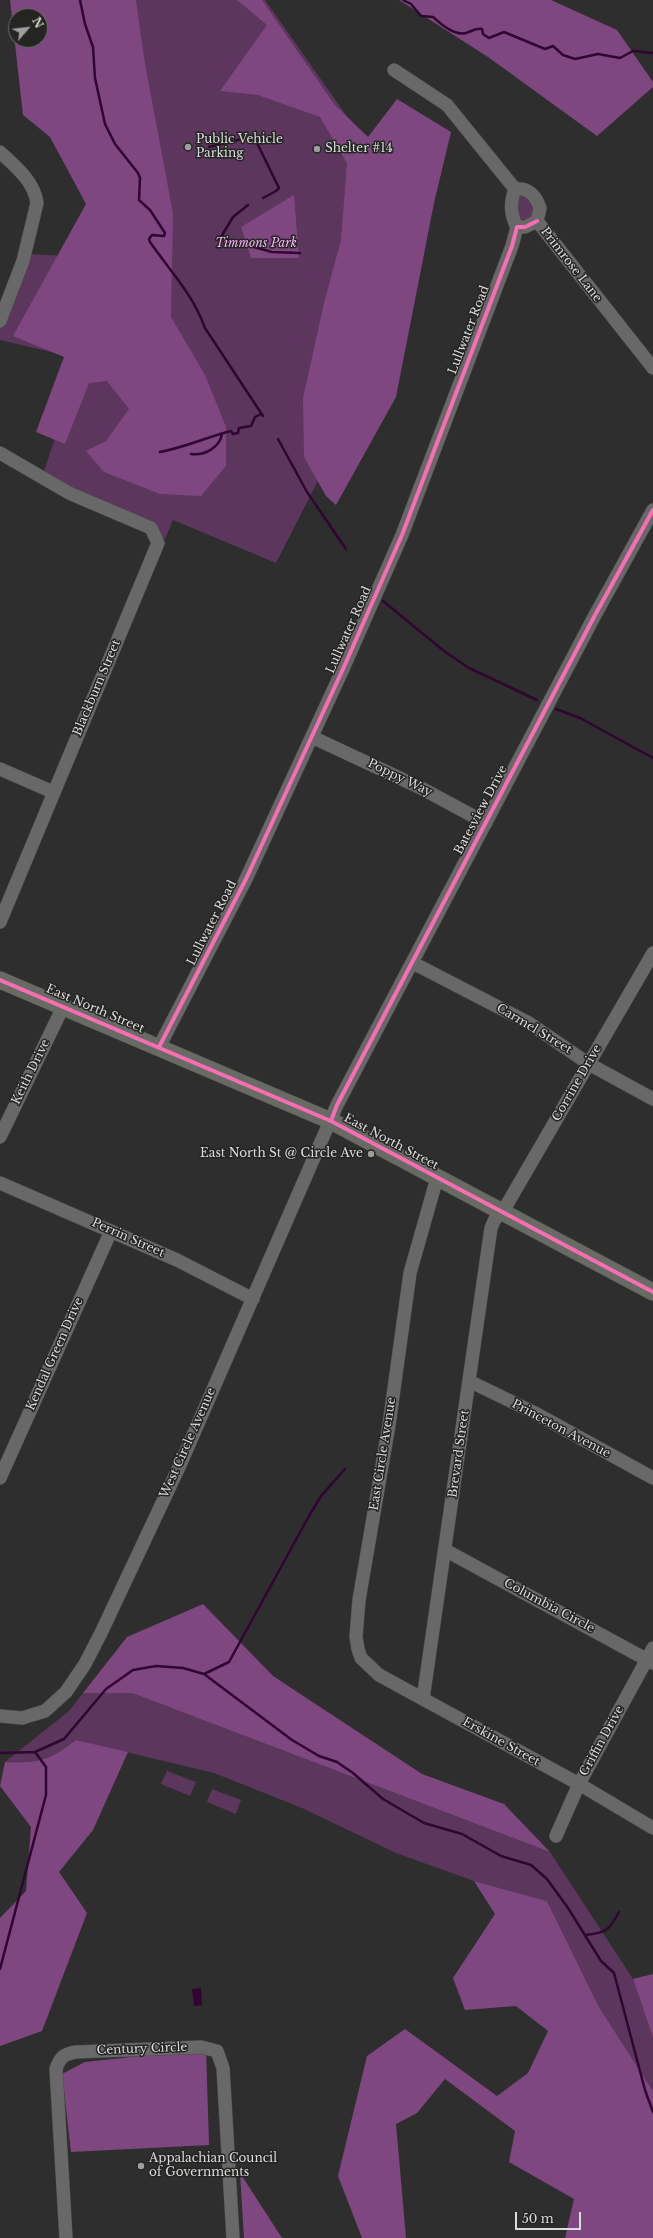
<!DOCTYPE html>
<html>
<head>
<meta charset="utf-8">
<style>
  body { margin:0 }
  #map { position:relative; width:653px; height:2238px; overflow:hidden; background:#2e2e2e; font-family:"Libre Baskerville",serif }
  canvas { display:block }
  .north { position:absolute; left:8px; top:8px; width:40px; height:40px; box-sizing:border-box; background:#242523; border:1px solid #6d6e6c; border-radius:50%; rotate:62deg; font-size:11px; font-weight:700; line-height:16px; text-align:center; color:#dadbda }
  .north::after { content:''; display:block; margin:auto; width:14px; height:18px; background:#9e9e9e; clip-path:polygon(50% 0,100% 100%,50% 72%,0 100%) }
  .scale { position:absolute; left:515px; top:2212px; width:66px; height:18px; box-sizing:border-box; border:2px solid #dadbda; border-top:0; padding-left:5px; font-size:12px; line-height:14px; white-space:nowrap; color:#dadbda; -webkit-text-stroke:3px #242523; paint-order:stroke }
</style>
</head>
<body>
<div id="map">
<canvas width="653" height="2238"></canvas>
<div class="north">N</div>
<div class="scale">50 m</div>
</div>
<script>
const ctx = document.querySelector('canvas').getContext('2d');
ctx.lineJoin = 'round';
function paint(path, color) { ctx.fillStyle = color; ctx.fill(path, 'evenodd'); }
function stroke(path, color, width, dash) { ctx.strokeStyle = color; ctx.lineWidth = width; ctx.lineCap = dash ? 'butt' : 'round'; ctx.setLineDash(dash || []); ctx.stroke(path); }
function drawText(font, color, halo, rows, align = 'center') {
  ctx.font = font + ' "Libre Baskerville",serif'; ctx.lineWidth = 3; ctx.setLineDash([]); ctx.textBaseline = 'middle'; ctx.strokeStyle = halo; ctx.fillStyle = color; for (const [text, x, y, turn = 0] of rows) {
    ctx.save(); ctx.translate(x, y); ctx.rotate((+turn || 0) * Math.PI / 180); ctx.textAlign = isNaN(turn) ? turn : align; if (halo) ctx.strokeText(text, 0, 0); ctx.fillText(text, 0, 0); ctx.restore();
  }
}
const green = new Path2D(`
  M40,0H265L372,152L326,465L276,563L173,520L165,539L43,474L56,435L69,356L0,340V324L29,254L106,258Z
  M523,195H528L537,208L531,218L521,220L516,213L517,197Z
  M83,1693H132L550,1852L633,1979L653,2038V2091L599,2007L547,1901L474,1881L396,1853L302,1808L214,1773L76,1740C48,1761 40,1763 5,1762L69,1711Z
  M167,1771L196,1782L190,1796L161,1784Z
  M212,1789L241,1800L236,1814L207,1802Z`);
const forest = new Path2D(`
  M10,0H136L144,58L173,214L171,317L205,375L226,427V466L201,496L160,494L104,472L86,451L106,441L129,409L107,381L89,383L65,444L36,432L64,357L13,336L86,204L50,137L23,115ZM16,16H40V40H16Z
  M237,0H262L334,104L368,137L397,99L451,132L434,203L396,397L336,505L326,496L304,457L303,398L324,303L341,240L347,163L320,117L258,95L220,91L267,25Z
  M399,0H551L617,30L653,82V87L597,136L488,57Z
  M294,195L299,258H251L241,227Z
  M203,1604L273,1676L422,1774L504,1804L550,1852L132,1693H83L127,1637Z
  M76,1740L128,1752L93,1830L59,1872L87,1913L42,2031L0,2046V1918L26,1891L31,1827L0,1786L5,1762C40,1763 48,1761 76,1740Z
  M474,1881L547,1901L599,2007L653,2091V2238H565L574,2199L509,2162L515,2131L445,2079L417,2113L396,2124L406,2238H362L338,2176L367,2056L405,2029L497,2096L528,2073L548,2031L516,2006L465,2010L453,1978L495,1914Z
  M653,1974V2038L633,1979Z
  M206,2049L209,2145L71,2152L62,2074L85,2062Z
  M240,2173L282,2238H244Z`);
const water = new Path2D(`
  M201,1988L202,2005L194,2006L192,1989Z`);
const stream = new Path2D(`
  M80,0L85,24L93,47L95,78L105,124L115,144L138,173L140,178L139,200L150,210L165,233L164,236L152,235L149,239L150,242C170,271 193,294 205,328L263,416
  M403,0L411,4L421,16L433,17C441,24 454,36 466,33C472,31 476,28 482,29L483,34L489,38L504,32L545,49L553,46L563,55L575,59L598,54L620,58L633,51L653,53
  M257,138L280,139
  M257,143L279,188L276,191L263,198
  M209,147L250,137
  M221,237L233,217L248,205
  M221,238L272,252L300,253
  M278,439L307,492L346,549
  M160,452C186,447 207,437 231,431L233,434L238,433L239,428L251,426L255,417L261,414
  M191,454C205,456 220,447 222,434
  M383,601L444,651L469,668L537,700
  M556,709L580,718L653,758
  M204,1674L229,1662L309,1516L321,1496L345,1469
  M0,1753L35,1752L64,1739L106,1689L133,1670L156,1666L183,1668L204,1674L292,1740L319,1756L337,1762L353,1773L383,1799L424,1823L462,1834L501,1856L531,1865L547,1879L568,1908L601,1961L614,1973L645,2090L653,2112
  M585,1935C607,1933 609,1930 619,1912
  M0,1969L46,1795V1767L35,1752`);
const minor = new Path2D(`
  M394,70L447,105L515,189C528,187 536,196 540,208L537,221L653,368
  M0,152C16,167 34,181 37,203L23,261L0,321
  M515,189C510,203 510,214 517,227
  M0,453L69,493L151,528L158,543L0,922
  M312,737L421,788L486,823
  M0,769L53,792
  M413,963L529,1023L589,1064L653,1099
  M159,1047L246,879L343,669L402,535L512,246L517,227H525L537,221
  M0,1137L63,1007
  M437,1178L410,1273L389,1425L359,1600L356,1637L358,1649L361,1658L379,1675L579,1784L653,1828
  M0,1183L177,1260L253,1299
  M469,1381L535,1413L653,1478
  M0,1478L111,1231
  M445,1550L653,1663
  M423,1699L491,1228L495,1219L502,1213L653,953
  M0,1716L22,1718L45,1711L66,1692L85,1664L101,1633L180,1465L337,1105L594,617L653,510
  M556,1836L579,1784L653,1648
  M66,2238L56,2069C60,2057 64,2054 76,2052L201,2047L217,2051L223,2068L233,2238`);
const major = new Path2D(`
  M0,980L331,1121L653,1292`);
const cycleway = new Path2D(`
  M0,980L331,1121L653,1292
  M159,1047L246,879L343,669L402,535L512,246L517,227H525L537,221
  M331,1121L337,1105L594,617L653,510`);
const markers = [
  [188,147,4,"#9e9e9e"],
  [317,149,4,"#9e9e9e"],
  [371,1154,4,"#9e9e9e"],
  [141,2166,4,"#9e9e9e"]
];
const poiNames = [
  ["Public Vehicle",196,140],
  ["Parking",196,154],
  ["Shelter #14",325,149],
  ["East North St @ Circle Ave",363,1154,"right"],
  ["Appalachian Council",149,2159],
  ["of Governments",149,2173]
];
const parkNames = [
  ["Timmons Park",256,244]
];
const streetNames = [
  ["Primrose Lane",571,265,52],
  ["Lullwater Road",469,330,-69],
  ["Lullwater Road",349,630,-66],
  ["Blackburn Street",97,688,-67],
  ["Poppy Way",400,778,26],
  ["Batesview Drive",481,810,-62],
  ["Lullwater Road",212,923,-63],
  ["East North Street",95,1009,23],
  ["Carmel Street",534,1029,31],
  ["Keith Drive",31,1072,-64],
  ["Corrine Drive",577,1083,-60],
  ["East North Street",391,1142,28],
  ["Perrin Street",128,1238,24],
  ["Kendal Green Drive",55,1354,-66],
  ["Princeton Avenue",561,1429,28],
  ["West Circle Avenue",188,1443,-66],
  ["East Circle Avenue",383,1454,-81],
  ["Brevard Street",459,1454,-82],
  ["Columbia Circle",549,1606,28],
  ["Griffin Drive",602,1741,-61],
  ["Erskine Street",501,1742,29],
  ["Century Circle",142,2049,-2]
];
paint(green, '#5c365d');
paint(forest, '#7f4780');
paint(water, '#300532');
stroke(stream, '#300532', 2.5);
stroke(minor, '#4a4a4a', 14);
stroke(major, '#4a4a4a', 18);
stroke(minor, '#676867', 13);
stroke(major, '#676b63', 17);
stroke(cycleway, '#f96db3', 4);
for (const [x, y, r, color] of markers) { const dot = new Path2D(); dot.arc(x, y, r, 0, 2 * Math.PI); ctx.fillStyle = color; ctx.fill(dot); stroke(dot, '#242523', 1.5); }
drawText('12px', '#dadbda', '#242523', poiNames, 'left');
drawText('italic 12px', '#f9b2f9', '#242523', parkNames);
drawText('12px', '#dadbda', '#242523', streetNames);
</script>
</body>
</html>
